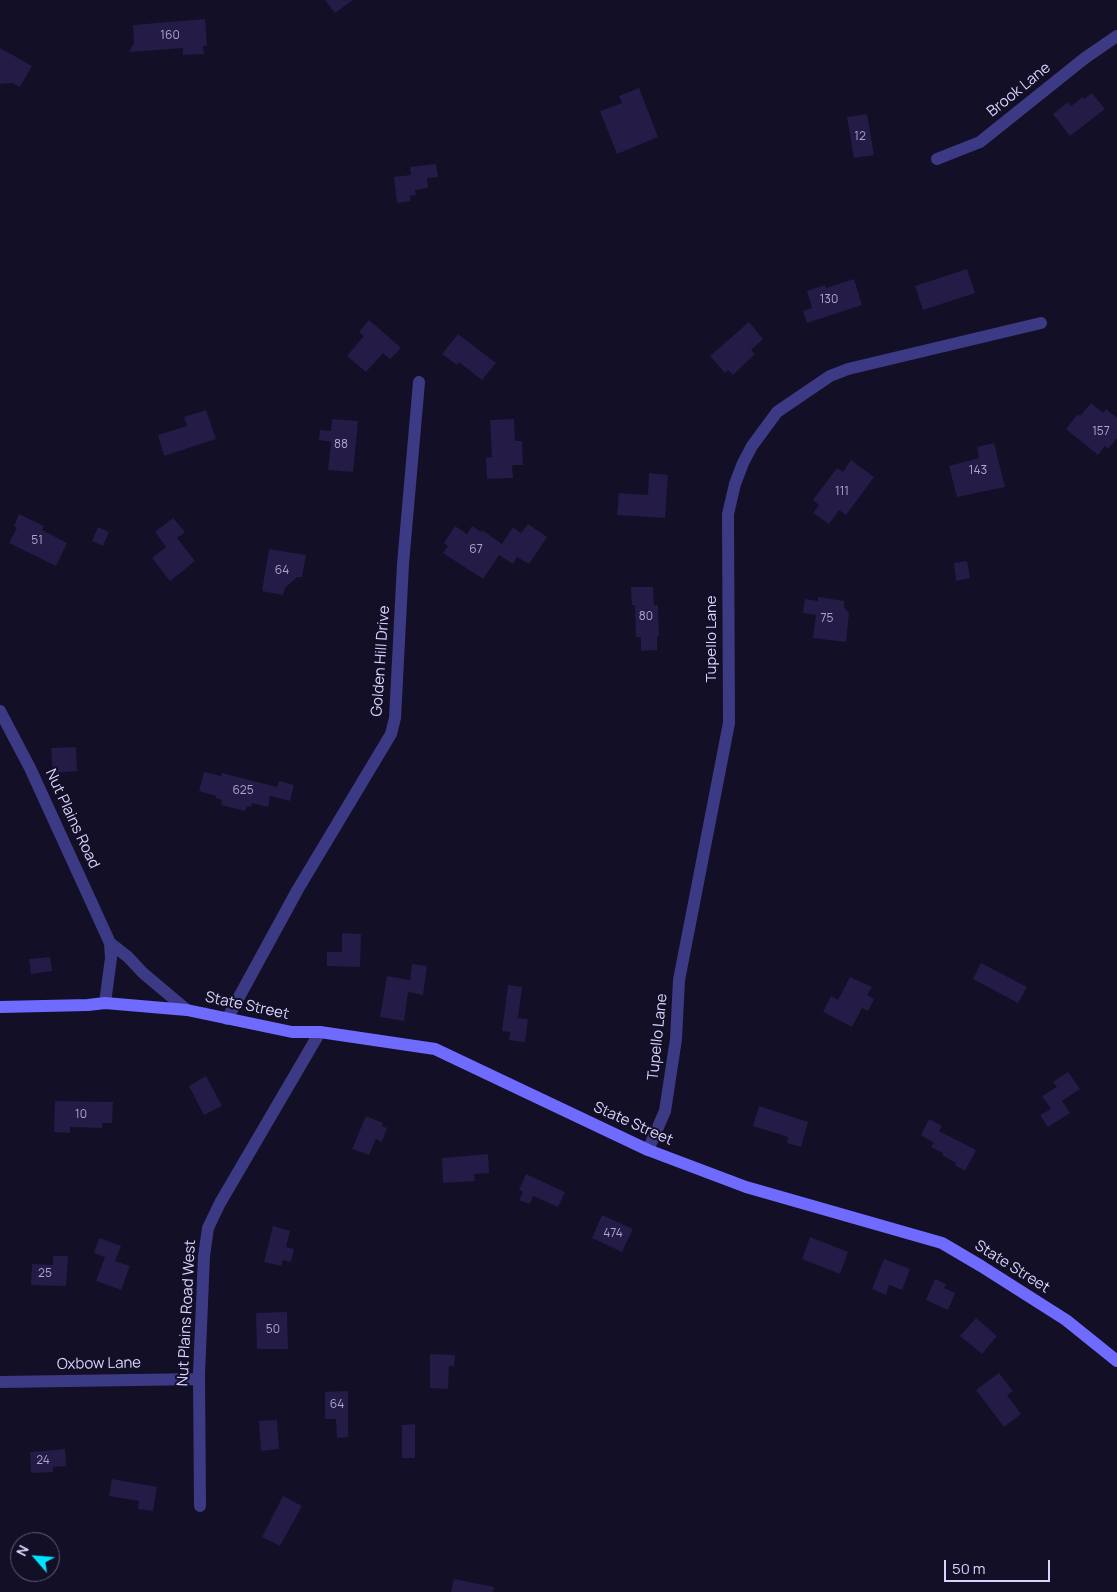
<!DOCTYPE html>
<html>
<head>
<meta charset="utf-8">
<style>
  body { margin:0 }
  #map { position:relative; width:1117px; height:1592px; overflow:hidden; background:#130f26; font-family:Manrope,sans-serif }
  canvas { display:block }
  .north { position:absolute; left:10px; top:1532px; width:50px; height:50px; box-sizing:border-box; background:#130f26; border:1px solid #625e7d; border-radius:50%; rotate:297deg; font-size:14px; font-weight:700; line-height:20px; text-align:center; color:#d9d4ff }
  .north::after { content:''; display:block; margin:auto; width:18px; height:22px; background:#00e5ff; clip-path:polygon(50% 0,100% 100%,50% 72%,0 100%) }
  .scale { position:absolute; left:944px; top:1560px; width:106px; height:22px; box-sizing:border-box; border:2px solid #d9d4ff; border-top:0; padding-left:6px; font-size:15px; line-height:18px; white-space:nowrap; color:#d9d4ff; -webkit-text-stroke:4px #130f26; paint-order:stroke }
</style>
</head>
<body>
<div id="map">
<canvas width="1117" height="1592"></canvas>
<div class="north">N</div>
<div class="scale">50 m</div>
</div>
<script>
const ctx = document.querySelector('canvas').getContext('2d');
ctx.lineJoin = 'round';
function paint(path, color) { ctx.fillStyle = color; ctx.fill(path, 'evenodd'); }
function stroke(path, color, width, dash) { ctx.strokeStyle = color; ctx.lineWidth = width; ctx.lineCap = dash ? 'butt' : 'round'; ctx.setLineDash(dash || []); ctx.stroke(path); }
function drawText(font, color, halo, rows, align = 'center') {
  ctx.font = font + ' Manrope,sans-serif'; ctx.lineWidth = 4; ctx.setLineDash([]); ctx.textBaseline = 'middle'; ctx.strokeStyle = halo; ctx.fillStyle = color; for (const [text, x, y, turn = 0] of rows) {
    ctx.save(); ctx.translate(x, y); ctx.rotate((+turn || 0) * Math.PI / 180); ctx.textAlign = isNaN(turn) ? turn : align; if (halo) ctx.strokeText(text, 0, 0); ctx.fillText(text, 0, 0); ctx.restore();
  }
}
const building = new Path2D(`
  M325,0H353L335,13Z
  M205,19L207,46H203L204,54L183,55V48L129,52L134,43L133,25Z
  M0,48L32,66L20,87L12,83L0,84Z
  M639,88L658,137L617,154L600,111L622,103L619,96Z
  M1092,93L1105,109L1070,136L1053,114L1068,102L1071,106L1083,97L1084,99Z
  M867,114L874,155L854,158L847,117Z
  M436,164L438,177L427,178L428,188L415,190L416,195L410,196L411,201L397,203L394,177L411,175L410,167Z
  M967,269L975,293L923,310L915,286Z
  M854,279L862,305L807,323L803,311L812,308L807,291L825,285L826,288Z
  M369,320L401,348L390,359L383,353L366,372L347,356L364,336L359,332Z
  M749,322L763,339L751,350L755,354L733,375L728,370L725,373L710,356Z
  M458,334L496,363L482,380L459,362L457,365L442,354Z
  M1091,403L1103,413L1106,409L1117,418V438L1108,449L1105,446L1098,455L1066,429L1078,414L1080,416Z
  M206,410L216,439L164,456L158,435L187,426L184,417Z
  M332,419L358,421L353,472L328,470L331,442L319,440L320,430L331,431Z
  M514,419L515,441H522L523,465H512L513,478L487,479L486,458L492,457L490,420Z
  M994,443L1005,487L957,497L949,466L979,458L977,447Z
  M851,460L874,477L846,515L839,510L829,524L813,513L819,505L813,500L837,468L843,472Z
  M649,473L668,475L665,518L617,515L619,493L648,495Z
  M19,514L44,526L42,530L67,543L56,566L9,543L17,528L14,526Z
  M173,518L185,532L177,538L195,561L170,581L152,558L166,547L155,532Z
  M528,524L547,537L529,564L517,557L513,564L499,555L483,579L443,553L448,546L444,543L455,526L467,534L472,526L481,532L482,530L502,544L513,527L521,533Z
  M98,527L109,532L103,546L92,541Z
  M269,549L306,555L302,577H297L285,588L283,595L262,591Z
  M967,561L970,578L956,581L954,563Z
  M631,587H653L654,605H658L659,636H657V650L641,651V637H636L635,605H632Z
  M818,597L844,601V607L849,613L846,642L813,638L816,615L803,613L805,599L818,601Z
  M76,747L77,771L53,773L51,748Z
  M204,772L221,776L222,773L277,787L279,781L294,785L290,801L270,796L268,807L252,803L251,807L247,806L245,811L221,805L222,800L216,798V796L199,791Z
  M342,933L361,934L360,967L327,966V952H342Z
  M50,957L52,971L31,974L29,959Z
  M981,963L1027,987L1018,1003L973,979Z
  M412,964L427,966L423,995L408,992L404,1021L380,1017L387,976L410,980Z
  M850,977L872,987L867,995L874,999L868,1011L862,1008L852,1027L823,1012L831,996L838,1000Z
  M508,985L522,987L518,1018L528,1019L525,1042L509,1040L510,1032L502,1031Z
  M1068,1072L1080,1089L1062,1101L1070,1113L1048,1127L1040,1115L1051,1109L1042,1096L1057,1087L1053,1082Z
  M206,1076L222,1106L204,1115L189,1086Z
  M55,1101L113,1102L112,1123H102V1128L70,1127V1133L54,1132Z
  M759,1106L808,1122L801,1147L787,1143L788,1137L753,1126Z
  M366,1116L383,1123L382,1126L387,1128L382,1142L376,1139L369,1155L352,1149Z
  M929,1119L942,1126L939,1131L976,1150L965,1171L955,1165L956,1163L942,1155L943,1153L931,1147L934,1143L921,1135Z
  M488,1154L489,1173L474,1174L475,1181L443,1183L442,1158Z
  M526,1174L565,1192L558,1207L533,1196L530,1204L519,1200L523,1192L519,1190Z
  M602,1215L633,1229L622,1252L592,1238Z
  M273,1226L290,1231L286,1247L294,1249L291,1262L283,1260L281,1266L264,1262Z
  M810,1237L848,1252L840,1274L802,1259Z
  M99,1238L121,1246L115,1261L130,1266L121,1290L96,1281L105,1257L94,1253Z
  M53,1256H68L66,1286L31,1285L32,1264L53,1265Z
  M884,1259L910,1269L902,1290L889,1285L886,1295L872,1289Z
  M935,1279L946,1284L944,1288L955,1293L948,1310L926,1300Z
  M287,1312L288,1349H257L256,1313Z
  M976,1318L997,1336L982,1354L960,1336Z
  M430,1354L455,1355L454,1366H449L448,1389L430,1388Z
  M999,1373L1013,1391L1007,1395L1021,1414L1004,1427L976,1390Z
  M348,1391V1437L337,1438L336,1419H325V1392Z
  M277,1420L279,1449L261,1451L259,1421Z
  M415,1424V1458H402V1425Z
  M65,1449L66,1466L53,1467V1472L31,1473L30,1452Z
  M112,1479L157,1487L153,1511L138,1509L139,1501L109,1496Z
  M283,1496L302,1506L280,1546L262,1537Z
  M454,1579L494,1587L493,1592H451Z`);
const street = new Path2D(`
  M937,159L980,142L1085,58L1117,36
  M0,711L30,768L110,943L111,958L105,1003
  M110,943L128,957L143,973L187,1010
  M227,1019L298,889L391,734L395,718L403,564L419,382
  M648,1150L665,1111L676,1039L679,980L729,723L728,514L735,484L743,463L752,446L777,412L830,376L848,369L1041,323
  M0,1382L199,1379
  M200,1506L199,1374L204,1256L208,1228L220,1203L320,1032`);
const secondary = new Path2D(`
  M0,1007L88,1005L105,1003L187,1010L292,1032H320L435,1049L648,1150L746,1187L942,1243L981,1266L1066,1320L1117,1361`);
const numberNames = [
  ["160",170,36],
  ["12",860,137],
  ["130",829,300],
  ["157",1101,432],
  ["88",341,445],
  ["143",978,471],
  ["111",842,492],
  ["51",37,541],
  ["67",476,550],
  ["64",282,571],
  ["80",646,617],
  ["75",827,619],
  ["625",243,791],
  ["10",81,1115],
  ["474",613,1234],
  ["25",45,1274],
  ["50",273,1330],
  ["64",337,1405],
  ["24",43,1461]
];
const streetNames = [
  ["Brook Lane",1019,90,-39],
  ["Tupello Lane",712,639,-90],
  ["Golden Hill Drive",381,661,-86],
  ["Nut Plains Road",72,819,65],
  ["State Street",247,1006,12],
  ["Tupello Lane",658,1037,-84],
  ["State Street",633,1124,24],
  ["State Street",1012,1267,32],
  ["Nut Plains Road West",187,1313,-87],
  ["Oxbow Lane",99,1364,-1]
];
paint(building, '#241b47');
stroke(street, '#3d3a85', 12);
stroke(secondary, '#6f6bff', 12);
drawText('12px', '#aca6d1', null, numberNames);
drawText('15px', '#d9d4ff', '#130f26', streetNames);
</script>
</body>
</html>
